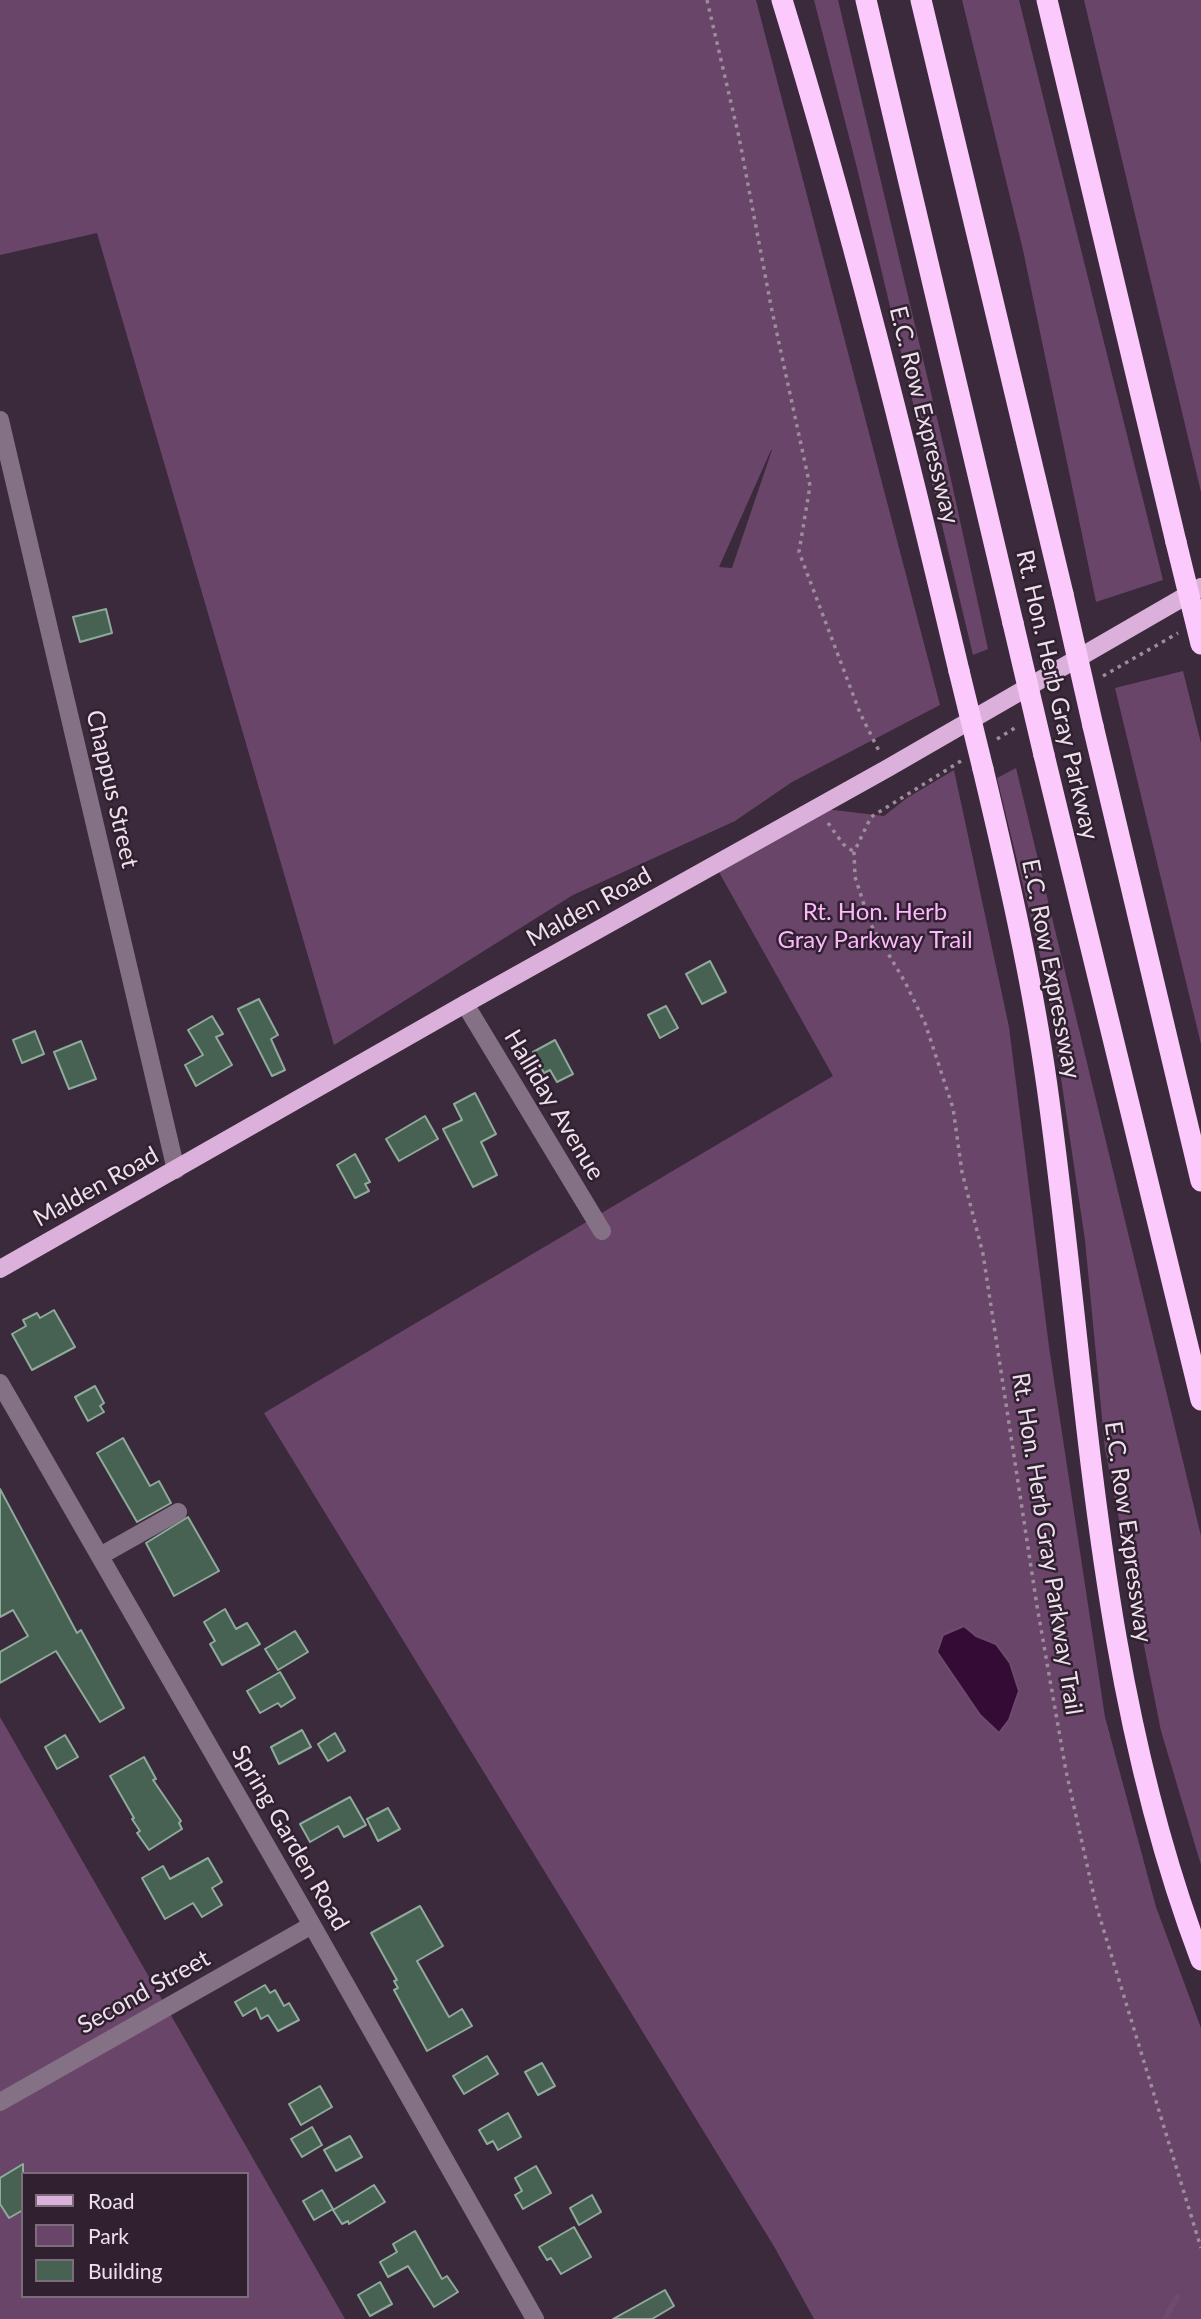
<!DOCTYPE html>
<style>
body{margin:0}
#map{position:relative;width:1201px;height:2319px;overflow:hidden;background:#3b2a3b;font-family:Lato,sans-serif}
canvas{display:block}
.legend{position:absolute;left:21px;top:2172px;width:228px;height:126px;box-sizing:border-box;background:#302030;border:2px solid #7c6d7b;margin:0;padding:9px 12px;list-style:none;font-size:21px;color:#ede1ec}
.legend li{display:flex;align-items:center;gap:14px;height:35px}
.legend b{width:35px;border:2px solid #7c6d7b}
</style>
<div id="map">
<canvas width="1201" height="2319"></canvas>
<ul class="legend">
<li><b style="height:9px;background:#dbb0da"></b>Road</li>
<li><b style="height:19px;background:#6a456a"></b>Park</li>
<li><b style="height:19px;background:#476153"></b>Building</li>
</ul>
</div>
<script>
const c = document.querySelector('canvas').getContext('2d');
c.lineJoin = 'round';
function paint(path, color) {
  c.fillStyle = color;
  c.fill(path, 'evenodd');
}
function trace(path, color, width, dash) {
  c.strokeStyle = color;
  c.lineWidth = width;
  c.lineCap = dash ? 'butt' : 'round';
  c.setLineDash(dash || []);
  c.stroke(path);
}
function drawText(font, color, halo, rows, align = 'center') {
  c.font = font + ' Lato,sans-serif';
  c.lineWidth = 5;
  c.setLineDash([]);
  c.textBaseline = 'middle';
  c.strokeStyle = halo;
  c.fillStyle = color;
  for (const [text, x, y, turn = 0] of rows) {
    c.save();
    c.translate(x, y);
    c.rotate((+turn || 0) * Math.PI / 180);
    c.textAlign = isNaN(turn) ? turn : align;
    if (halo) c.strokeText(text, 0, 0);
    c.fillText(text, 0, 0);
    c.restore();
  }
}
paint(new Path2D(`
 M0 0H756L940 705 792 782 735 821 573 895 334 1045 97 233 0 255ZM772 450 732 568 719 567 771 450Z
 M814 0H838L945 452 988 649 973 655 857 168Z
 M962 0H1019L1163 580 1096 602 1023 250Z
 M1084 0H1201V492Z
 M1183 671 1201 743V1044L1115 688Z
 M1016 768 1201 1536V1865L1161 1731 1105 1449 1085 1240 1047 984 997 778Z
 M954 770 1009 1027 1049 1347 1105 1717 1156 1907 1201 2028V2319H814L775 2248 264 1413 833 1076 715 865 817 808 884 816 907 798Z
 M0 1717 345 2319H0ZM23 2174H247V2296H23Z`), '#6a456a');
const water = new Path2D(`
 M964 1626 976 1636 996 1644 1010 1663 1019 1691 1009 1720 999 1733 980 1715 937 1652 943 1635Z`);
paint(water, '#340b35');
trace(water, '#6c4b6c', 2);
trace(new Path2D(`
 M1165 2319 1177 2297`), '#6c4b6c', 6);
const building = new Path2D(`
 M106 609 112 633 80 642 73 617Z
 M710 961 726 992 702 1004 686 974Z
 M259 999 278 1035 271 1039 285 1070 272 1076 238 1009Z
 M666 1006 678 1028 660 1038 648 1015Z
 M212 1016 223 1034 216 1037 232 1065 196 1086 185 1065 203 1055 188 1030Z
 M35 1031 44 1054 22 1063 13 1040Z
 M555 1040 573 1074 557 1082 550 1070 544 1073 533 1052Z
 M81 1041 96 1079 69 1089 54 1052Z
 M475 1093 496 1134 481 1142 497 1175 473 1187 443 1129 462 1120 454 1104Z
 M425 1116 438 1139 399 1161 386 1139Z
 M355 1154 370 1182 365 1184 369 1191 355 1198 337 1165Z
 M54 1310 75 1347 32 1370 12 1334 26 1326 23 1320 37 1313 40 1318Z
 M95 1386 104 1403 100 1406 104 1412 88 1421 75 1397Z
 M123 1438 150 1486 159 1481 171 1503 137 1522 97 1453Z
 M0 1489 77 1633 81 1630 124 1708 100 1722 56 1651 0 1683V1652L28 1636 13 1610 0 1617Z
 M188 1517 219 1571 174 1596 146 1543Z
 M225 1609 236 1629 247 1623 260 1644 222 1665 210 1644 215 1641 204 1622Z
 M295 1631 308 1652 278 1670 265 1649Z
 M280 1672 295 1698 281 1707 278 1703 260 1713 247 1691Z
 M302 1730 311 1747 279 1764 271 1747Z
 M335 1733 345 1751 328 1761 318 1744Z
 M65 1735 78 1757 57 1769 45 1747Z
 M144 1757 156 1779 153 1780 181 1821 179 1823 182 1829 149 1850 137 1833 140 1831 132 1819 134 1818 110 1776Z
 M350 1797 366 1825 344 1837 338 1826 310 1842 300 1824Z
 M388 1808 400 1829 378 1841 367 1819Z
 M208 1858 222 1882 212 1888 222 1905 202 1917 193 1903 165 1919 142 1878 163 1866 170 1879Z
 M420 1906 443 1946 417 1961 449 2017 462 2009 472 2026 427 2051 394 1990 398 1988 394 1981 397 1980 371 1933Z
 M265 1985 270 1993 275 1990 284 2006 289 2003 299 2020 278 2031 268 2015 261 2019 256 2008 243 2016 235 2002Z
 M487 2056 498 2074 464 2094 453 2076Z
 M542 2063 555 2086 538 2095 525 2072Z
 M320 2086 332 2107 301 2125 289 2104Z
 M508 2113 521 2137 498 2150 493 2141 487 2144 479 2130Z
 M312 2127 322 2145 302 2157 291 2139Z
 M350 2136 362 2157 336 2171 324 2150Z
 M23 2164V2210L9 2218 0 2204V2178Z
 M536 2166 551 2193 523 2209 515 2195 522 2191 515 2178Z
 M374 2185 385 2202 349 2224 348 2221 342 2224 333 2210Z
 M322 2190 333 2209 314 2220 303 2201Z
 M592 2195 601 2212 579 2225 570 2208Z
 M574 2227 591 2257 561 2274 551 2258 547 2260 539 2247Z
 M415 2231 442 2279 447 2276 458 2292 434 2307 408 2266 388 2277 380 2262 397 2252 393 2244Z
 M380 2282 392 2304 370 2316 358 2295Z
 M665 2290 674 2306 652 2319H613Z`);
paint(building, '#476153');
trace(building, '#8eaa9a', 2);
trace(new Path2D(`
 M707 0 739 137 771 306 810 486 799 552 860 713 879 751
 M1103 676 1178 633
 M997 739 1018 726
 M961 761 871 817 854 852 855 877 870 923 905 982 925 1023 953 1108 962 1172 983 1254 1037 1606 1066 1771 1096 1905 1201 2248
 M828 823 843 844 854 852`), '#9c8d9b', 3.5, [3.5, 5]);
trace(new Path2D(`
 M0 420 176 1170
 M465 1004 602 1231
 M0 1383 312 1925 535 2319
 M100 1556 178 1512
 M0 2102 312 1925`), '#857185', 18);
trace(new Path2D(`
 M0 1269 465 1004 888 768 1201 587`), '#dbb0da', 18);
trace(new Path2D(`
 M782 0C850 221 906 446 959 671
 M866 0 1013 623
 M921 0 1063 594
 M1047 0 1176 542
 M1093 726 1201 1181
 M1044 755 1201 1400
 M983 769C1008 874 1032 979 1047 1086 1088 1380 1094 1678 1201 1960`), '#fcc9fc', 21);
trace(new Path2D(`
 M1176 542 1201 644
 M1063 594 1093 726
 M1013 623 1044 755
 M959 671 983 769`), '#fcc9fc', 21);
drawText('24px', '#ede1ec', '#302030', [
 ["E.C. Row Expressway",924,415,76],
 ["Rt. Hon. Herb Gray Parkway",1057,695,77],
 ["Chappus Street",112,789,77],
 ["Malden Road",589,907,-29],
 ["E.C. Row Expressway",1051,969,79],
 ["Halliday Avenue",554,1105,59],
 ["Malden Road",96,1187,-29],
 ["E.C. Row Expressway",1128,1532,82],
 ["Rt. Hon. Herb Gray Parkway Trail",1047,1544,81],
 ["Spring Garden Road",290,1838,60],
 ["Second Street",144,1992,-29]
]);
drawText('24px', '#fdb8fd', '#302030', [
 ["Rt. Hon. Herb",875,912],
 ["Gray Parkway Trail",875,940]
]);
</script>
